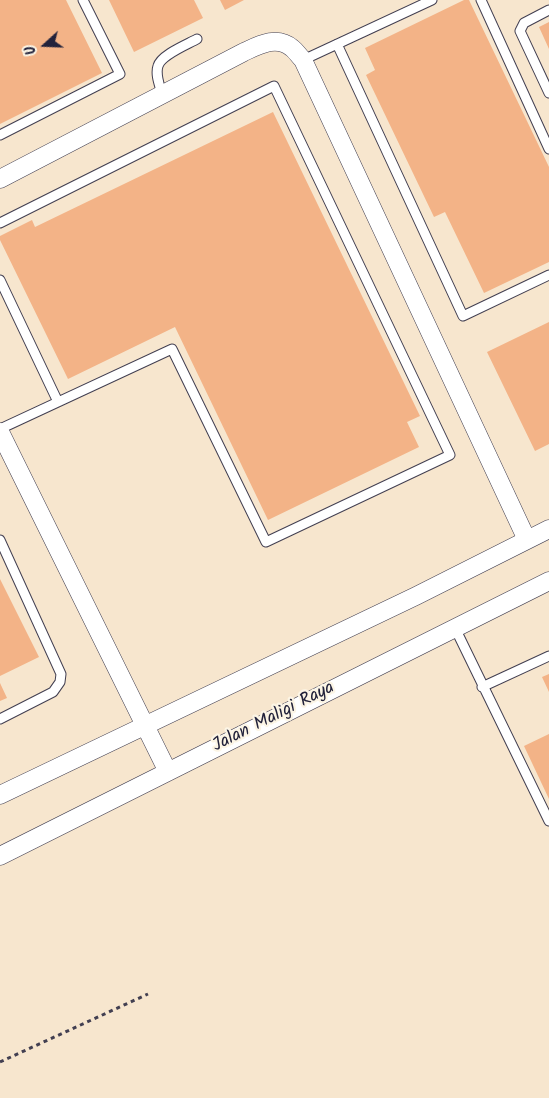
<!DOCTYPE html>
<style>
body{margin:0}
#map{position:relative;width:549px;height:1098px;overflow:hidden;background:#f7e6ce;font-family:Kalam,sans-serif}
canvas{display:block}
.north{position:absolute;left:20px;top:20px;width:50px;height:50px;-webkit-text-stroke:4px #fcf5e5;paint-order:stroke;rotate:250deg;font-size:14px;font-weight:700;line-height:20px;text-align:center;color:#22223b}
.north::after{content:'';display:block;margin:auto;width:18px;height:22px;background:#22223b;clip-path:polygon(50% 0,100% 100%,50% 72%,0 100%)}
</style>
<div id="map">
<canvas width="549" height="1098"></canvas>
<div class="north">U</div>
</div>
<script>
const c = document.querySelector('canvas').getContext('2d');
c.lineJoin = 'round';
function paint(path, color) {
  c.fillStyle = color;
  c.fill(path, 'evenodd');
}
function trace(path, color, width, dash) {
  c.strokeStyle = color;
  c.lineWidth = width;
  c.lineCap = dash ? 'butt' : 'round';
  c.setLineDash(dash || []);
  c.stroke(path);
}
function drawText(font, color, halo, rows, align = 'center') {
  c.font = font + ' Kalam,sans-serif';
  c.lineWidth = 4.5;
  c.setLineDash([]);
  c.textBaseline = 'middle';
  c.strokeStyle = halo;
  c.fillStyle = color;
  for (const [text, x, y, turn = 0] of rows) {
    c.save();
    c.translate(x, y);
    c.rotate((+turn || 0) * Math.PI / 180);
    c.textAlign = isNaN(turn) ? turn : align;
    if (halo) c.strokeText(text, 0, 0);
    c.fillText(text, 0, 0);
    c.restore();
  }
}
paint(new Path2D(`
 M0 0H66L102 73 0 124Z
 M109 0H194L203 18 134 52Z
 M220 0H244L225 10Z
 M464 0H469L549 167V262L484 293 445 212 434 217 366 75 375 70 365 48Z
 M549 22V49L539 27Z
 M273 112 420 416 407 422 419 447 268 520 175 327 68 379 0 240V236L32 220 35 227Z
 M549 322V444L535 451 487 352Z
 M0 579 39 657 0 676Z
 M549 674V692L542 677Z
 M0 683 7 698 0 701Z
 M549 734V799L524 746Z`), '#f3b387');
const service = new Path2D(`
 M481 0 549 149
 M549 10 524 23 520 31 549 93
 M337 44 463 316 549 275
 M303 60 432 0
 M162 94C160 86 155 75 158 66 161 55 186 45 197 39
 M0 135 120 74 83 0
 M0 223 274 86 450 455 266 542 172 349 0 429
 M0 280 58 402
 M0 540 61 674 60 682 53 692 0 719
 M455 628 549 821
 M482 687 549 656`);
const minor = new Path2D(`
 M0 179 244 52C259 45 277 35 292 48 296 51 299 56 303 60L527 540
 M0 432 168 772
 M0 795 416 596 549 529
 M0 856 549 581`);
trace(service, '#423f51', 11);
trace(minor, '#423f51', 19);
trace(new Path2D(`
 M0 1062 148 994`), '#423f51', 3, [4, 4]);
trace(service, '#fff', 9);
trace(minor, '#fff', 18);
drawText('18px', '#22223b', '#fcf5e5', [
 ["Jalan Maligi Raya",274,718,-27]
]);
</script>
